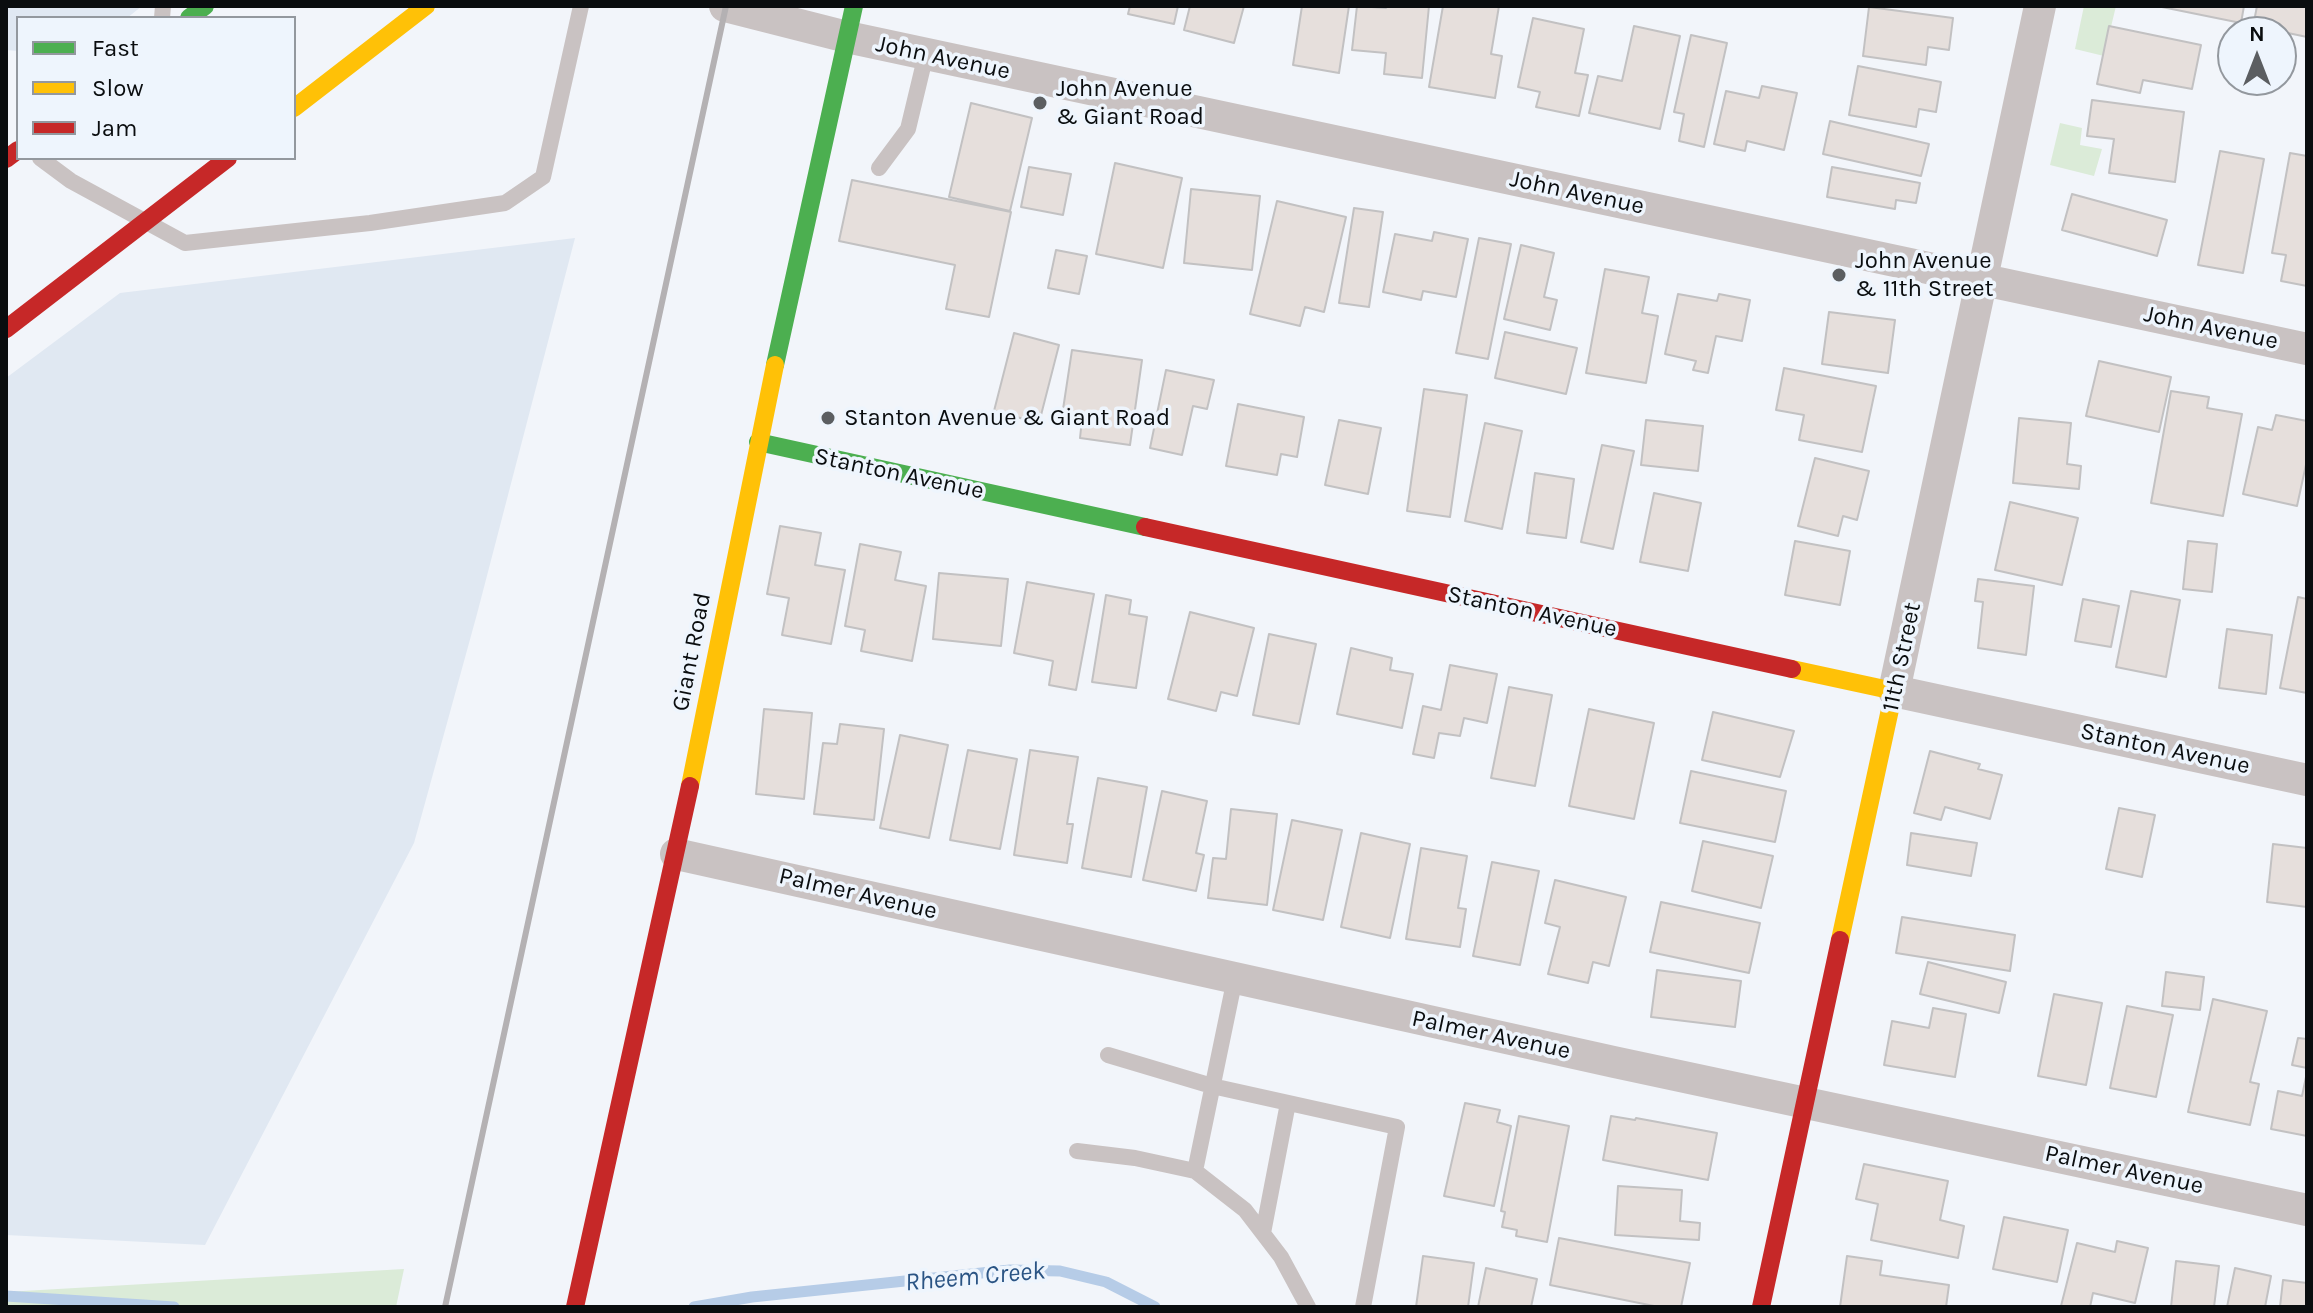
<!DOCTYPE html>
<style>
body{margin:0}
#map{position:relative;width:2313px;height:1313px;overflow:hidden;background:#f2f5fa;font-family:Karla,sans-serif}
canvas{display:block}
.frame{position:absolute;inset:0;border:8px solid #0a0d0f;pointer-events:none}
.legend{position:absolute;left:16px;top:16px;width:280px;height:144px;box-sizing:border-box;background:#eef5fd;border:2px solid #93989e;margin:0;padding:10px 14px;list-style:none;font-size:24px;color:#0a0d0f}
.legend li{display:flex;align-items:center;gap:16px;height:40px}
.legend b{width:40px;border:2px solid #93989e}
.north{position:absolute;left:2217px;top:16px;width:80px;height:80px;box-sizing:border-box;background:#eef5fd;border:2px solid #93989e;border-radius:50%;rotate:0deg;font-size:22px;font-weight:700;line-height:32px;text-align:center;color:#0a0d0f}
.north::after{content:'';display:block;margin:auto;width:28px;height:36px;background:#5b5e61;clip-path:polygon(50% 0,100% 100%,50% 72%,0 100%)}
</style>
<div id="map">
<canvas width="2313" height="1313"></canvas>
<div class="frame"></div>
<ul class="legend">
<li><b style="height:10px;background:#4caf50"></b>Fast</li>
<li><b style="height:10px;background:#ffc107"></b>Slow</li>
<li><b style="height:10px;background:#c62828"></b>Jam</li>
</ul>
<div class="north">N</div>
</div>
<script>
const c = document.querySelector('canvas').getContext('2d');
c.lineJoin = 'round';
function paint(path, color) {
  c.fillStyle = color;
  c.fill(path, 'evenodd');
}
function trace(path, color, width, dash) {
  c.strokeStyle = color;
  c.lineWidth = width;
  c.lineCap = dash ? 'butt' : 'round';
  c.setLineDash(dash || []);
  c.stroke(path);
}
function drawText(font, color, halo, rows, align = 'center') {
  c.font = font + ' Karla,sans-serif';
  c.lineWidth = 7;
  c.setLineDash([]);
  c.textBaseline = 'middle';
  c.strokeStyle = halo;
  c.fillStyle = color;
  for (const [text, x, y, turn = 0] of rows) {
    c.save();
    c.translate(x, y);
    c.rotate((+turn || 0) * Math.PI / 180);
    c.textAlign = isNaN(turn) ? turn : align;
    if (halo) c.strokeText(text, 0, 0);
    c.fillText(text, 0, 0);
    c.restore();
  }
}
paint(new Path2D(`
 M6 6H142L127 18H18V51L6 50Z
 M575 238 477 614 414 843 205 1245 6 1235V378L120 293Z`), '#e0e8f2');
paint(new Path2D(`
 M2084 6H2116L2104 56 2075 49Z
 M2060 123 2082 128 2080 145 2102 149 2094 176 2050 165Z
 M404 1269 396 1307H6V1292Z`), '#dbebd8');
trace(new Path2D(`
 M6 1296 174 1307
 M694 1307 752 1297 1010 1270 1060 1271 1106 1282 1155 1307`), '#b6cce7', 11);
const building = new Path2D(`
 M1130 6H1178L1174 24 1128 14Z
 M1190 6H1244L1234 43 1184 30Z
 M1302 6H1349L1339 73 1293 65Z
 M1357 6 1386 8V6H1429L1422 78 1384 74 1386 53 1352 50Z
 M1443 6H1499L1491 54 1502 56 1495 98 1429 87Z
 M2157 6H2244L2241 23Z
 M2257 6H2307V37L2288 33 2281 69V32H2252Z
 M1869 7 1953 18 1949 50 1928 47 1926 65 1863 56Z
 M1533 18 1584 29 1575 73 1588 75 1579 116 1536 107 1540 92 1518 87Z
 M1634 26 1680 36 1660 129 1589 113 1598 76 1622 81Z
 M2109 26 2201 45 2192 89 2143 80 2140 93 2097 84Z
 M1691 35 1727 43 1704 147 1679 141 1684 114 1674 112Z
 M1858 66 1941 82 1936 112 1919 109 1916 127 1849 115Z
 M1762 86 1797 93 1784 150 1747 141 1745 151 1714 144 1726 91 1759 98Z
 M2092 100 2184 112 2175 182 2109 173 2114 139 2087 136Z
 M971 103 1032 118 1010 211 949 197Z
 M1830 121 1929 144 1921 176 1823 154Z
 M2220 151 2264 159 2243 273 2198 265Z
 M2290 153 2307 156V286L2281 281 2286 255 2272 253Z
 M1115 163 1182 178 1163 268 1096 254Z
 M1029 167 1071 174 1063 215 1021 207Z
 M1832 167 1920 183 1916 203 1896 200 1895 209 1827 197Z
 M852 180 1011 212 989 317 946 309 955 265 839 241Z
 M1191 189 1260 196 1252 270 1184 263Z
 M2072 194 2167 220 2157 256 2062 230Z
 M1277 201 1346 217 1324 312 1305 307 1300 326 1250 314Z
 M1354 208 1383 212 1369 307 1339 303Z
 M1434 232 1468 239 1456 297 1423 291 1421 300 1383 292 1395 234 1432 241Z
 M1479 238 1511 244 1488 359 1456 353Z
 M1521 245 1554 253 1544 297 1557 300 1550 330 1504 319Z
 M1056 250 1087 256 1079 294 1048 288Z
 M1605 269 1649 277 1642 313 1658 316 1646 383 1586 373Z
 M1678 294 1717 301 1719 294 1750 300 1742 341 1716 336 1708 373 1693 370 1696 361 1665 354Z
 M1829 312 1895 320 1888 373 1822 364Z
 M1505 332 1577 348 1566 394 1495 378Z
 M1014 333 1059 345 1039 423 994 411Z
 M1072 350 1142 360 1130 445 1080 438 1082 419 1062 416Z
 M2099 361 2171 377 2159 432 2086 416Z
 M1784 368 1876 386 1862 452 1799 440 1804 415 1776 410Z
 M1166 370 1214 380 1207 409 1193 406 1182 455 1150 448Z
 M1424 389 1467 395 1450 517 1407 511Z
 M2171 391 2209 397 2207 408 2242 414 2223 516 2151 503Z
 M1238 404 1304 417 1297 457 1281 454 1277 475 1226 466Z
 M2276 415 2307 421V460L2297 506 2243 494 2258 427 2272 430Z
 M2019 418 2071 423 2067 464 2081 466 2079 489 2013 483Z
 M1339 420 1381 428 1368 494 1325 485Z
 M1646 420 1703 426 1698 471 1641 465Z
 M1485 423 1522 431 1502 529 1465 521Z
 M1602 445 1634 451 1613 549 1581 542Z
 M1815 458 1869 471 1857 520 1843 516 1838 536 1798 526Z
 M1535 473 1574 479 1566 538 1527 533Z
 M1654 493 1701 503 1688 571 1640 562Z
 M2010 502 2078 518 2062 585 1995 570Z
 M780 526 821 533 815 565 845 570 831 644 782 635 789 598 767 594Z
 M1795 541 1850 551 1840 605 1785 595Z
 M2188 541 2217 544 2212 592 2183 589Z
 M860 544 901 552 895 580 926 586 912 661 861 651 865 630 845 626Z
 M939 573 1008 579 1001 646 933 639Z
 M1978 579 2034 586 2026 655 1978 648 1983 602 1975 601Z
 M1027 582 1094 594 1076 690 1049 685 1053 661 1014 653Z
 M2131 591 2180 600 2166 677 2116 667Z
 M1106 595 1131 600 1129 614 1147 617 1136 688 1092 682Z
 M2298 597 2307 599V693L2280 688Z
 M2083 599 2119 606 2111 647 2075 641Z
 M1190 612 1254 628 1237 696 1221 692 1216 711 1168 699Z
 M2227 629 2272 635 2266 694 2219 688Z
 M1269 634 1316 644 1299 724 1253 715Z
 M1351 648 1392 658 1390 670 1413 674 1402 728 1337 714Z
 M1450 665 1497 674 1487 723 1464 718 1460 736 1439 733 1434 758 1413 754 1423 706 1441 710Z
 M1509 687 1552 695 1535 786 1491 778Z
 M764 709 812 713 804 799 756 794Z
 M1589 709 1654 723 1634 819 1569 806Z
 M1713 712 1794 731 1780 777 1702 760Z
 M840 724 884 729 874 820 814 814 823 743 837 744Z
 M900 735 948 745 929 838 880 828Z
 M968 750 1017 759 1000 849 950 840Z
 M1030 750 1078 757 1067 824H1073L1067 863 1014 855Z
 M1930 751 1980 764 1978 769 2002 775 1990 819 1945 807 1941 820 1914 813Z
 M1691 771 1786 791 1775 842 1680 823Z
 M1098 778 1147 787 1131 877 1082 868Z
 M1162 791 1207 801 1196 853 1204 855 1196 891 1143 880Z
 M2119 808 2155 815 2142 877 2106 869Z
 M1231 809 1277 814 1267 905 1208 898 1213 858 1226 859Z
 M1292 820 1342 830 1323 920 1273 910Z
 M1361 833 1410 844 1390 938 1341 927Z
 M1911 833 1977 843 1971 876 1907 865Z
 M1703 841 1773 856 1761 908 1692 891Z
 M2273 844 2307 848V907L2267 902Z
 M1421 848 1467 856 1458 908 1466 909 1460 947 1406 939Z
 M1492 862 1539 871 1520 965 1473 956Z
 M1555 880 1626 897 1609 966 1593 962 1588 983 1548 974 1560 927 1545 923Z
 M1661 902 1760 923 1749 973 1650 952Z
 M1902 917 2015 935 2010 971 1896 953Z
 M1928 962 2006 982 1999 1013 1920 994Z
 M1657 970 1741 981 1735 1027 1651 1017Z
 M2166 972 2204 977 2200 1010 2162 1006Z
 M2054 994 2102 1003 2086 1085 2038 1076Z
 M2213 999 2267 1011 2250 1082 2259 1084 2250 1125 2188 1112Z
 M2127 1006 2173 1015 2156 1097 2110 1088Z
 M1933 1008 1966 1014 1955 1077 1884 1065 1892 1021 1929 1028Z
 M2298 1038 2307 1039V1068L2292 1065Z
 M2307 1072V1136L2271 1129 2278 1091 2302 1096Z
 M1465 1103 1500 1110 1497 1122 1511 1126 1494 1206 1444 1196Z
 M1519 1116 1569 1126 1547 1242 1516 1236 1517 1230 1502 1227 1505 1212 1501 1211Z
 M1611 1116 1635 1120 1636 1118 1717 1133 1708 1180 1603 1160Z
 M1864 1164 1948 1181 1940 1220 1964 1226 1958 1258 1871 1240 1878 1204 1856 1199Z
 M1618 1186 1682 1190 1680 1221 1700 1223 1699 1240 1615 1235Z
 M2004 1217 2068 1230 2057 1282 1993 1269Z
 M1559 1238 1690 1263 1681 1307H1659L1550 1285Z
 M2117 1241 2148 1248 2135 1303 2093 1293 2090 1307 2061 1306 2077 1243 2115 1252Z
 M1423 1256 1474 1263 1468 1307H1416Z
 M1847 1256 1882 1261 1880 1275 1949 1285 1946 1307H1840Z
 M2176 1261 2219 1266 2214 1307H2171Z
 M1486 1268 1537 1279 1531 1307H1478Z
 M2235 1268 2271 1276 2265 1307H2227Z
 M2283 1280 2307 1283V1307H2280Z`);
paint(building, '#e6dfdc');
trace(building, '#c2c1c2', 2);
trace(new Path2D(`
 M162 18 163 6
 M40 158 71 181 185 243 370 223 505 203 543 177 581 6
 M879 168 908 129 926 54
 M1235 978 1195 1171 1245 1210 1281 1257 1308 1307
 M1108 1055 1212 1086 1397 1127 1363 1307
 M1077 1151 1135 1158 1195 1171
 M1263 1233 1288 1103`), '#c9c2c2', 16);
trace(new Path2D(`
 M725 6 847 37 2307 349
 M2040 6 1894 691 2307 780
 M676 854 1614 1062 2307 1210`), '#c9c2c2', 32);
trace(new Path2D(`
 M189 18 205 6
 M775 365 854 6
 M758 442 1145 527`), '#4caf50', 18);
trace(new Path2D(`
 M294 108 426 6
 M1792 669 1894 691 1840 940
 M690 786 775 365`), '#ffc107', 18);
trace(new Path2D(`
 M6 159 18 150
 M1145 527 1792 669
 M575 1307 690 786
 M1761 1307 1840 940`), '#c62828', 18);
trace(new Path2D(`
 M445 1307 726 6`), '#b4b1b3', 6);
trace(new Path2D(`
 M6 329 228 158`), '#c62828', 18);
for (const [x, y, r, color] of [
 [1040,103,8,"#5b5e61"],
 [1839,275,8,"#5b5e61"],
 [828,418,8,"#5b5e61"]
]) {
  const dot = new Path2D();
  dot.arc(x, y, r, 0, 2 * Math.PI);
  c.fillStyle = color;
  c.fill(dot);
  trace(dot, '#eef5fd', 3);
}
drawText('24px', '#0a0d0f', '#eef5fd', [
 ["John Avenue",943,58,12],
 ["John Avenue",1577,193,12],
 ["John Avenue",2211,328,12],
 ["Stanton Avenue",899,474,12],
 ["Stanton Avenue",1532,612,12],
 ["Giant Road",692,652,-79],
 ["11th Street",1902,657,-78],
 ["Stanton Avenue",2165,749,12],
 ["Palmer Avenue",858,894,13],
 ["Palmer Avenue",1491,1035,12],
 ["Palmer Avenue",2124,1170,12]
]);
drawText('24px', '#0a0d0f', '#eef5fd', [
 ["John Avenue",1056,89],
 ["& Giant Road",1056,117],
 ["John Avenue",1855,261],
 ["& 11th Street",1855,289],
 ["Stanton Avenue & Giant Road",844,418]
], 'left');
drawText('italic 26px', '#2a5484', '#eef5fd', [
 ["Rheem Creek",975,1277,-5]
]);
</script>
